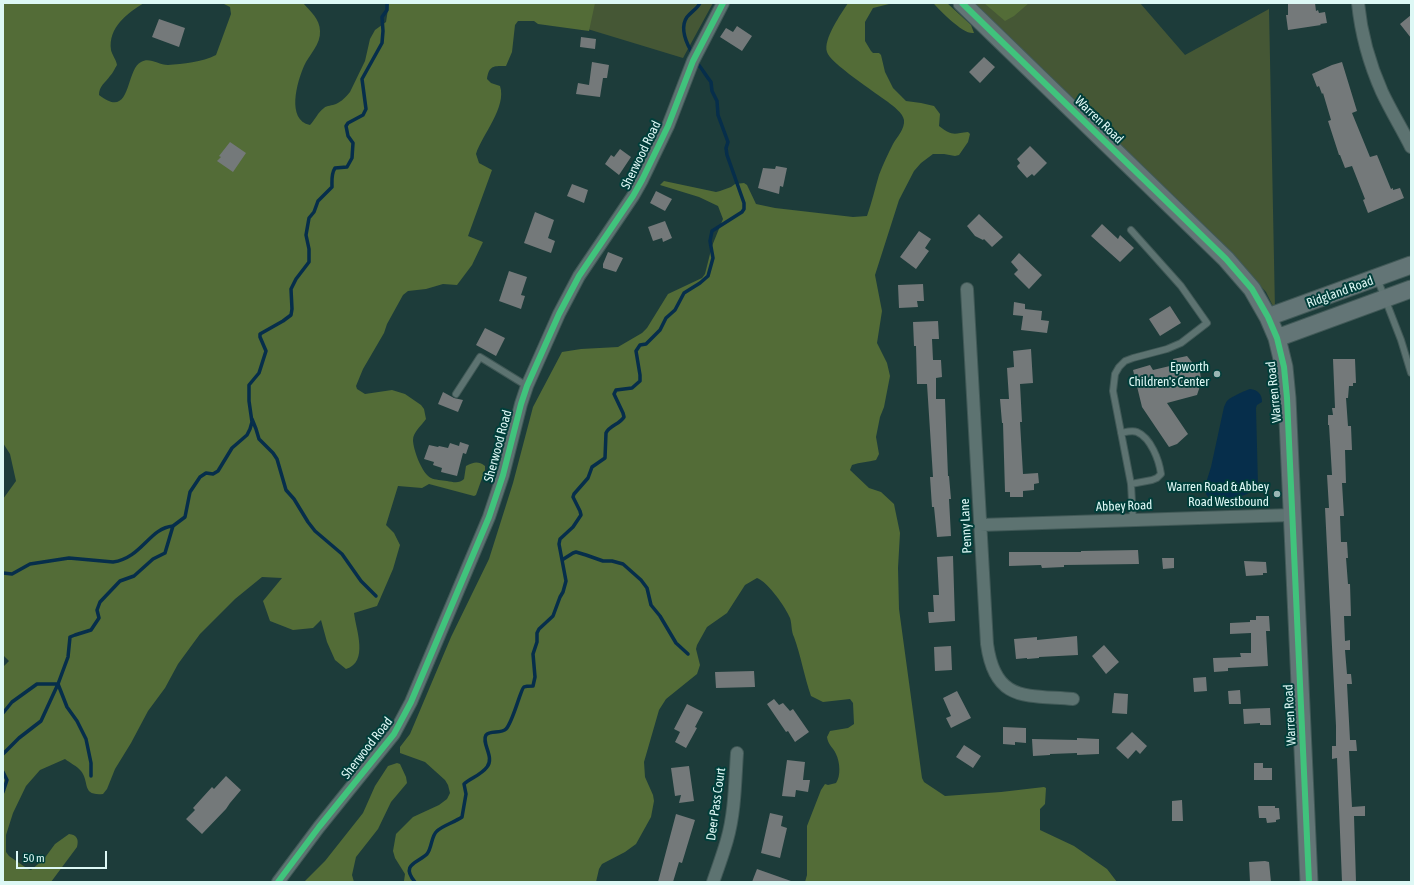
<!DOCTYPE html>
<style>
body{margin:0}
#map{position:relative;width:1414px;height:885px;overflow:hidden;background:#1d3c3a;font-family:"Asap Condensed",sans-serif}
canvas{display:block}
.frame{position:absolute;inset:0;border:4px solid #ddf8f5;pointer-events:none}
.scale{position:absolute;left:16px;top:851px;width:91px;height:18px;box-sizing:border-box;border:2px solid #ddf8f5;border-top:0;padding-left:5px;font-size:12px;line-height:14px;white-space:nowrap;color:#ddf8f5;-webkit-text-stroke:3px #003e3a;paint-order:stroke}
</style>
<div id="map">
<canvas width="1414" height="885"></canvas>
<div class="frame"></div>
<div class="scale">50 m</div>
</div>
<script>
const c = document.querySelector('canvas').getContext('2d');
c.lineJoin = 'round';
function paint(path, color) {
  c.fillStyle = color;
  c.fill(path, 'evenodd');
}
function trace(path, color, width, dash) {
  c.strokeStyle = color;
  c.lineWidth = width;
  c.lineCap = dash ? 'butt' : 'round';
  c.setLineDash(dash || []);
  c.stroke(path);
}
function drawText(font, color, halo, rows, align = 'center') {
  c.font = font + ' "Asap Condensed",sans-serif';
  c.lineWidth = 4;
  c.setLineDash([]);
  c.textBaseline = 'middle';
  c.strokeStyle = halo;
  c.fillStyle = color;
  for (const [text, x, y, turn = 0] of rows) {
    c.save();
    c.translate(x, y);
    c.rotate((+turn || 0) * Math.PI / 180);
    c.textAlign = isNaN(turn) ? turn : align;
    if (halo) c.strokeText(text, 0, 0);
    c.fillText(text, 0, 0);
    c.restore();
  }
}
paint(new Path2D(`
 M516 3H713L683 58 515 7Z
 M973 3H1140L1185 55 1269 9 1275 310 1266 292 1188 210 1156 179 1082 111Z`), '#455735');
paint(new Path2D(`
 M3 3H144C127 13 108 28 111 50 112 55 116 59 117 65 115 68 113 73 110 76 105 83 99 86 99 95 132 121 125 70 141 62 150 57 158 65 168 65 183 64 202 62 216 55L231 14 230 7 222 3H303C310 11 320 19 320 31 321 44 309 55 304 66 297 82 286 120 310 125 315 120 318 112 324 108 327 105 332 106 336 104 341 102 347 96 350 92L365 61 370 39 375 30 386 22 389 3H595L589 31 538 24 534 21H518L515 25 512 52 506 66C494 66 489 65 487 79L491 83 500 86C507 107 482 135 476 154L479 163 492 170 468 236 483 242 472 265 457 285 443 284 426 289 408 291 403 295 387 324 384 333 363 369 356 386 357 389 365 394 392 390 405 394 421 405 424 409 426 419C422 425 413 432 413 440 413 449 422 474 431 478 435 480 442 480 447 481 453 482 459 484 464 479L466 466C474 462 478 461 485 466V470L476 495 474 496 429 484 422 488 398 486 386 525 394 533 400 545 393 569 377 606 354 613C356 630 369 662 346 669L335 660 327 642 321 620 313 628 293 630 270 621 263 601 282 578 262 577 235 599 200 634 178 664 165 688 148 711 131 743 115 769 107 789 103 794C81 796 90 782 81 771 77 766 70 763 65 759L40 770 26 786 13 813 6 835V852L9 856 28 869 31 870 44 859 55 844 69 834C77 835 79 839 77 847L51 882H3V667L9 661 3 655V499L16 481 10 454 3 443Z
 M848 3H893L873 8 865 22V41L871 51 873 53H879L881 55 885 72 893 88 906 101 921 103 934 106 940 114 939 126C952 136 953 134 968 132L970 134 968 142 959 155 955 156 944 154H933L921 163 914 171 899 200 875 275 882 311 877 343 887 363 890 376 884 407 880 417 876 437 879 454 876 460C868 462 860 462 852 465L850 470 869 488 881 492 894 504 895 509 900 533 898 568 899 609 922 778 924 782 945 796 1001 792 1044 787 1046 788 1045 804 1040 809V830L1074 846 1107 869 1117 882H805L807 875V826L821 790 825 784 828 785 836 783C841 776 840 762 836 754 833 747 828 745 827 737L830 731 848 728 854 724 853 703 850 699 823 702 811 696C804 676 801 656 794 637 791 631 792 624 790 618 786 608 768 582 757 578L745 585 727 613 707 627 697 645 696 649 700 665 697 674 666 699 659 710 644 762 645 777 653 795 654 801 651 817 636 844 625 852 602 864 599 869 596 882H402L404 881 405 874 395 858 393 851 396 834 413 817 439 805 447 799 450 793 448 785 445 780 425 762 400 753V747L410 734 451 637 489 559 513 483 533 407 562 352 581 349 618 347 642 333 647 328 668 294 702 278 705 274 712 246 723 219 718 206 699 197 660 185 664 181 716 192 720 191 731 187 735 184 744 183 747 185 756 204 775 208 853 217 867 216C872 202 875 188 879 175 883 164 888 154 893 144 897 137 905 129 904 120 903 113 893 106 888 102 877 94 829 62 827 52 823 39 841 14 848 3Z
 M933 3H947L971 25 974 33C963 35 941 11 933 3Z
 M984 3H1029L1014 16 1005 21Z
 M397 763 400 764 406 777 407 783 391 802 378 829 356 857 352 875 354 882H304L325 861 363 813 375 786 388 766Z`), '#536c37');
paint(new Path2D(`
 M1250 389C1258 390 1262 394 1262 402L1257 405 1256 408 1258 486C1248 498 1224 501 1209 498L1206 494V483L1211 467 1224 407C1225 405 1226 402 1227 401 1229 398 1246 390 1250 389Z`), '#062e4b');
trace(new Path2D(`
 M691 51C686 42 680 27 687 17 691 12 697 9 700 3
 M252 419 256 429 259 439 273 453 277 459 286 490 294 499 308 522 315 531 342 554 361 581 376 596
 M562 560 573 553 576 552 586 555 603 561H612L623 564 641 580 647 588 651 605 660 616 676 643 688 654
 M3 573 12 574 30 564 69 558 113 562C142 558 149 528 173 526
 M58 684 67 707 77 721 86 739 91 763V776
 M3 713 12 702 37 684H58
 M3 754 19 738 41 721 58 684 68 657 70 637 75 635 91 630 99 618 97 610 100 602 120 581 134 576 153 559 165 553 173 526 185 517 190 492 200 477 206 473 213 474 218 471 232 448 247 435 250 429 252 422 249 401V385L259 373 266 351 260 337V334L283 321 291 315 292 309 291 289 296 279 309 262V249L306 235 309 218 314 212 318 201 332 187C332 180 331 174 335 168L347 167 352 158 353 143 348 136 346 126 348 123 363 115 366 109 362 79 382 43 383 31 382 17 387 10V3
 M3 772 7 780 3 792
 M415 882C400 864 418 863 427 854 432 848 431 836 437 831 442 826 455 822 462 817L466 794 464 784C471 778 481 775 487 767 495 757 481 743 486 735 490 730 501 734 506 729 513 722 521 688 524 687 526 686 530 686 533 686L535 677 533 654 537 642V633L539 629 553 616 560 597 563 592 566 581 559 544 560 539 573 527 581 515 580 511 573 497 574 494 588 478 592 467 605 458 606 433C610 425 619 425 624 417L623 413 614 394 616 390 632 388 640 381V375L636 351 640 345 646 344 660 330 666 318 675 310 684 293 700 283 708 276 713 258 710 241 712 231 742 212 744 209V203L727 155 726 148 728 142 718 115 717 101 712 91 711 82C706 76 703 70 698 64`), '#062e4b', 3.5);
paint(new Path2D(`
 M1288 3H1315L1316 11 1318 10 1319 13 1325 12 1327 23 1320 24 1321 25 1288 30 1286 15H1288Z
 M1411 15V38L1400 24Z
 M159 19 185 28 179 47 152 37Z
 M737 26 752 36 742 51 720 37 726 28 733 32Z
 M581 37 596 39 595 49 580 47Z
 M984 57 995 67 980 83 969 72Z
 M592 62 609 65 607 78H603L600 97 576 94 578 83 589 85Z
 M1342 62 1357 111 1352 113 1370 157 1377 155 1391 189 1393 188V190L1400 188 1404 198 1368 213 1363 200 1365 199 1352 166 1345 168 1340 155H1339L1328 121 1331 120 1323 93 1322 94 1319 86 1317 87 1312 74 1332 65Z
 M230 142 246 153 233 172 217 161 221 157 219 156Z
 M1030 146 1047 163 1034 176 1032 174 1027 178 1018 168 1017 166 1020 163 1017 159Z
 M620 149 631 157 619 175 605 164 611 155 614 157Z
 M776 166 787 168 783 187 780 186 779 194 758 188 763 168 775 169Z
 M572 184 588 190 584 203 567 196Z
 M656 191 672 199 665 211 650 203Z
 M535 212 554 220 548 238 555 241 551 253 524 243Z
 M979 214 1003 237 992 247 984 239 983 240 975 236 967 226Z
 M665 221 672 238 663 242 662 238 653 241 648 227Z
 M1102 224 1118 239 1120 235 1134 248 1120 262 1091 236Z
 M919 231 931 239 925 248 929 251 916 269 900 257Z
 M608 252 623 258 616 272 603 268V264Z
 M1019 253 1042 275 1029 289 1014 274 1018 270 1011 262Z
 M509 271 527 277 521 295 525 296 521 309 499 301Z
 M923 284 924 301H917L918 307 899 308 898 285Z
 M1014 302 1025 304V309L1042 311 1041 320 1049 321 1047 333 1021 330 1023 316 1013 315Z
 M1170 306 1181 323 1160 336 1149 319Z
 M938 321 939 339H932L933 360H941L942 377 936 378V399H945L948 476H949L951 499H949L951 536 937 537 934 507H932L930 477H933L927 384H917L916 346H914L913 322Z
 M485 328 505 338 496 356 476 345Z
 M1031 349 1033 383 1020 384 1022 422H1020L1023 474 1038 473 1039 483 1034 484V490L1023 491V497H1010V492H1005L1003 423H1002L1000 399H1009L1007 368 1014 367 1013 351Z
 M1187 356 1200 372 1201 379 1199 389 1197 395 1167 403 1188 434 1177 444 1169 447 1142 407 1133 370 1150 365 1153 370 1174 365 1173 359Z
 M1333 359H1355L1356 383H1353V386H1349L1348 398H1346L1348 426H1351L1352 450H1345L1346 483H1342L1344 516H1340L1341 542H1347L1348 558H1346L1348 584H1350L1351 616H1344L1345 641 1350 640V650H1345L1347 674H1351L1352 684H1347L1350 740H1356L1357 751H1349L1352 807 1365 806V816H1354L1356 882H1342L1337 758 1332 759V746H1336V726L1325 508H1329L1327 475H1332L1329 425H1328V415H1333L1332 408H1335Z
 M443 392 454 398 463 400 458 412 438 404Z
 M460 442 469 445 466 454 463 453 457 476 441 472 442 468 433 465 434 462 424 459 429 445 438 447 439 446 448 448 450 443 459 446Z
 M1138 550 1139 564 1064 565V567L1042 568 1041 565 1009 566V552H1081V551Z
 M953 556 955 621 929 623 928 612H934L933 595H939L937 557Z
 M1162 558H1174V568L1163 569Z
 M1244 561 1266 562 1267 573H1263V575L1246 576Z
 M1256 616H1269L1270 631H1266L1268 666 1228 668V671L1214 672 1213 658 1241 657 1240 653H1251V633L1230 634V623L1250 622V620H1256Z
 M1077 636 1078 655 1039 657V658L1027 659V658L1016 659 1014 639 1037 637V640Z
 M1104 645 1119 662 1106 674 1092 656Z
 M951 646 952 670 935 671 934 647Z
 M754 671 755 687 716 688 715 672Z
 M1206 677 1207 691 1194 692 1193 678Z
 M1240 690 1241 704H1229L1228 691Z
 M957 691 971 718 951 728 946 718 951 716 943 698Z
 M1114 693 1128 694 1127 714 1112 713Z
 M774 699 779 705 783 703 790 711 793 709 809 732 795 742 788 731 786 732 767 704Z
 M687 704 703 712 695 727 697 728 686 748 675 742 680 732 674 729Z
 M1270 708 1271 725H1260V723L1244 724 1243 709Z
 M1003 727 1026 728V743L1015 742V745L1003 744Z
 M1132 732 1147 746 1140 754 1136 750 1128 759 1116 748Z
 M1077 738 1099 739V754L1077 755V753L1050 754V755L1033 756 1032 739 1077 740Z
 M964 745 981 756 973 768 956 757Z
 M787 760 805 762 803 780H810L808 792 796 790 795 797 782 796Z
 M1254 763H1263V768H1272V780H1254Z
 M689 766 694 801 679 803 681 795 675 796 671 768Z
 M226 776 241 790 230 803 226 809 202 834 186 819 195 810 193 808 212 787 214 789Z
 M1182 800 1183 821H1172V801Z
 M1258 806H1275V808H1279L1280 819 1276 820V822L1267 823 1266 818H1259Z
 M770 813 783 816 781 826 787 828 780 858 761 853Z
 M676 814 695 820 682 863 679 862 673 882H658Z
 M1265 861 1269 862 1271 882H1250L1249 862Z
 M757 869 791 881V882H752Z`), '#74797a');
const lane = new Path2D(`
 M1131 230 1181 286 1207 323 1181 343 1167 349 1133 358 1125 361 1119 367 1115 374 1113 391 1131 484 1133 520
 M1377 278 1401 340 1411 373
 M456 394 480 357 527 386
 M1121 433C1126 432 1132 430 1137 432 1151 438 1159 460 1161 474L1157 478 1152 480 1131 484`);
const street = new Path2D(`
 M1358 3C1361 33 1370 65 1382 92 1391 111 1402 129 1411 147
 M967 289 987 644C995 702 1025 695 1073 699
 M980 525 1292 515
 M278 882 319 827 394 734 411 702 489 517 503 475 521 404 527 386 559 314 579 276 633 196 642 180 668 126 693 61 723 3
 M713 882C718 868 723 854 727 840 735 812 735 782 737 753`);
const secondary = new Path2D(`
 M962 3 1226 259 1252 289 1268 317 1277 338 1284 367 1287 398 1309 882
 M1268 317 1411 265
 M1277 338 1411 289`);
trace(lane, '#415957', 8);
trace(street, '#415957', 14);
trace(secondary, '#415957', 19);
trace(lane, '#5d7371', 6);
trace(street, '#5d7371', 12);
trace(secondary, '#637576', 17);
trace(new Path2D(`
 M962 3 1226 259 1252 289 1268 317 1277 338 1284 367 1287 398 1309 882
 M278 882 319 827 394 734 411 702 489 517 503 475 521 404 527 386 559 314 579 276 633 196 642 180 668 126 693 61 723 3`), '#40c37c', 6);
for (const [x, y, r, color] of [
 [1217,374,4,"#9ab6b4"],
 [1277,494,4,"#9ab6b4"]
]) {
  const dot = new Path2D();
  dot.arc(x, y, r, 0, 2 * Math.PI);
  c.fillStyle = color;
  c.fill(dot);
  trace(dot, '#003e3a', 1.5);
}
drawText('13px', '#ddf8f5', '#003e3a', [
 ["Warren Road",1099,120,44],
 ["Sherwood Road",641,155,-64],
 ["Ridgland Road",1340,292,-20],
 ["Warren Road",1274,392,-96],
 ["Sherwood Road",498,446,-75],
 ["Abbey Road",1124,506,-2],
 ["Penny Lane",966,526,-93],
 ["Warren Road",1290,715,-93],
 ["Sherwood Road",367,748,-52],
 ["Deer Pass Court",716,804,-82]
]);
drawText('13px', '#ddf8f5', '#003e3a', [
 ["Epworth",1209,367],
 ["Children's Center",1209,382],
 ["Warren Road & Abbey",1269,487],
 ["Road Westbound",1269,502]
], 'right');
</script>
